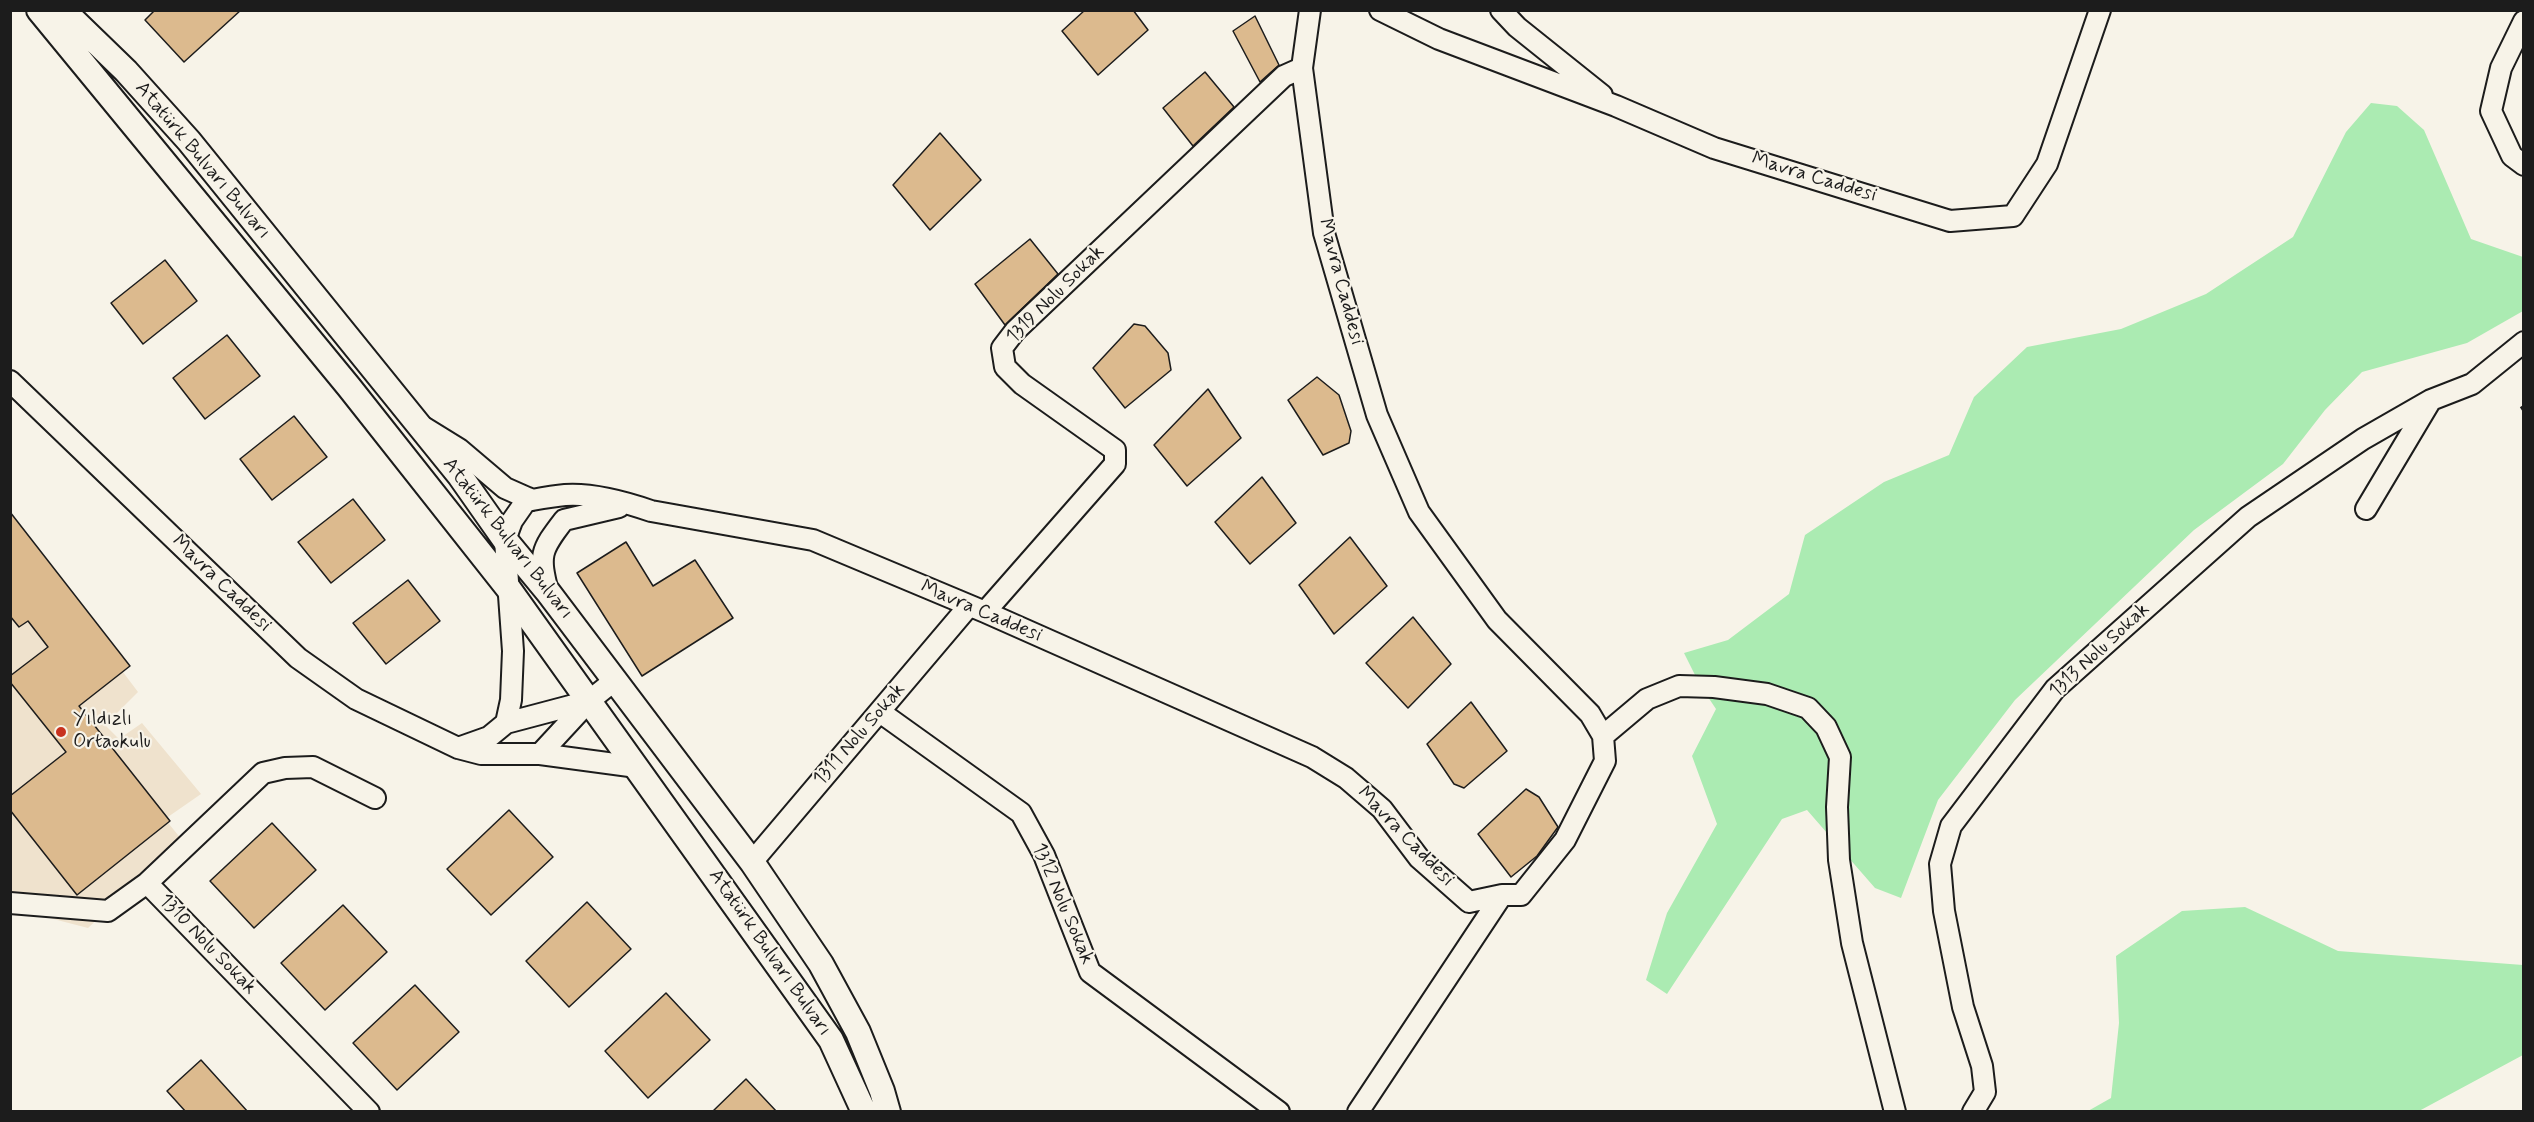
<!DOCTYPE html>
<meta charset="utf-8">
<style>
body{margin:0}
#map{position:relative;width:2534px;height:1122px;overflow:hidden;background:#f7f3e8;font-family:Mynerve,sans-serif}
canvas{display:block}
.frame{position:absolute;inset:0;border:12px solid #1c1c1c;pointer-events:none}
</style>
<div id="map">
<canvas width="2534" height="1122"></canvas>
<div class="frame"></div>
</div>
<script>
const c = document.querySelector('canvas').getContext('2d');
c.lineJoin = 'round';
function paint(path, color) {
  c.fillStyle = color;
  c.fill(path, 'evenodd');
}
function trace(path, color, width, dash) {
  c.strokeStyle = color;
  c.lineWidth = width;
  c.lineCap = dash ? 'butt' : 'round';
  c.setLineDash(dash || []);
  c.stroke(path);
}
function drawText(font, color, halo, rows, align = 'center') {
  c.font = font + ' Mynerve,sans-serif';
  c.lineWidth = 4.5;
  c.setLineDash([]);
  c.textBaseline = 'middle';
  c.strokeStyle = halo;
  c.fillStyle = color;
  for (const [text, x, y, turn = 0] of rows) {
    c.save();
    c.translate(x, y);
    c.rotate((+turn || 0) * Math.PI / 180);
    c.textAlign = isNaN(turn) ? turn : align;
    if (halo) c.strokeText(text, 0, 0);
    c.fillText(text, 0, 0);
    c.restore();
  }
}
paint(new Path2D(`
 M10 522 138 692 105 725 119 739 142 723 201 794 165 819 182 840 88 928 11 908Z`), '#efe2cd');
paint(new Path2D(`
 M2371 103 2397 106 2424 130 2471 239 2523 257V311L2467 343 2362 372 2325 410 2283 464 2194 530 2015 700 1938 800 1901 898 1875 888 1807 810 1782 819 1667 994 1646 980 1667 913 1717 824 1692 756 1716 709 1700 685 1684 653 1728 640 1789 594 1805 535 1884 482 1949 455 1974 397 2027 347 2121 329 2206 294 2293 237 2346 132Z
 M2245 907 2338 951 2523 965V1055L2419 1111H2088L2111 1098 2119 1023 2116 956 2182 911Z`), '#abebb2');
const building = new Path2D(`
 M155 10H241L184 62 145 20Z
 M1085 10H1133L1148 30 1098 75 1062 31Z
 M1255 16 1279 65 1260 82 1233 31Z
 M1205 72 1234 107 1193 146 1163 108Z
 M940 133 981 180 930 230 893 185Z
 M1030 239 1058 274 1005 325 975 284Z
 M165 260 197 301 143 344 111 303Z
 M1134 324 1145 326 1168 353 1171 370 1125 408 1093 368Z
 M227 335 260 376 205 419 173 378Z
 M1317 377 1339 395 1351 431 1349 443 1323 455 1288 400Z
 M1208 389 1241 438 1187 486 1154 445Z
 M294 416 327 457 272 500 240 459Z
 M1262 477 1296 523 1250 564 1215 522Z
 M353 499 385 540 331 583 298 542Z
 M10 512 130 666 79 706 170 821 77 895 10 810V796L66 752 10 682V676L48 647 28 621 19 627 10 616Z
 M1350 537 1387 586 1334 634 1299 585Z
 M626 542 653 586 695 560 733 618 642 676 577 573Z
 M408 580 440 621 386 664 353 623Z
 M1413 617 1451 664 1408 708 1366 663Z
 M1471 702 1507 751 1464 788 1454 784 1427 744Z
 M1526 789 1539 797 1558 827 1537 856 1511 877 1478 834Z
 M509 810 553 857 491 915 447 869Z
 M272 823 316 870 254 928 210 881Z
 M587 902 631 949 569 1007 526 961Z
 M343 905 387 952 325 1010 281 963Z
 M415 985 459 1032 397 1090 353 1043Z
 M666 993 710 1040 648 1098 605 1051Z
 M201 1060 248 1112H186L167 1091Z
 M746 1079 777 1112H712Z`);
paint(building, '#dcba8e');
trace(building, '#1c1c1c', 1.5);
const minor = new Path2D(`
 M1380 10 1439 39 1616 106 1714 148 1950 221 2013 216 2047 164 2100 10
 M1501 10 1517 27 1602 95
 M2524 21 2501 68 2491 111 2512 156 2524 165
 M10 381 298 658 356 699 458 748 481 754H540L637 767
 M425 428 459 449 505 488 532 500
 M2366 509 2431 400
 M548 592C539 555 540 551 564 520L619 507
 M985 612 1115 464V450L1022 384 1005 367 1002 348 1015 331 1284 76 1302 68
 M880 712 1021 813 1044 855 1090 972 1279 1112
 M506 723 589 701
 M1603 736 1647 699 1679 686 1714 687 1767 694 1808 708 1826 727 1840 757 1837 807 1839 860 1852 943 1895 1112
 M458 748 489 737 506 723 511 700 513 651 505 540 512 521 528 498 532 500C543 498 554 496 565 495 593 493 625 502 651 511L813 540 985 612 1312 757 1346 778 1382 809 1419 858 1469 902 1502 895H1521L1565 840 1605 761 1603 736 1590 714 1497 620 1419 512 1377 415 1324 233 1302 68 1310 10
 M540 754 589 701 615 680
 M752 862 968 607
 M147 883 263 773 285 768 313 767 375 798
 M10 903 108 911 147 883 369 1112
 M1358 1112 1502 895
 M1973 1112 1985 1092 1982 1066 1963 1007 1944 911 1940 864 1951 826 2055 689 2248 517 2363 439 2431 400 2472 384 2524 342`);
const tertiary = new Path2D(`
 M39 10 349 387 508 588 831 1040 864 1112
 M63 10 126 71 189 141 460 476 505 540 548 592 752 862 821 964 858 1032 882 1091 888 1112`);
trace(minor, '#1c1c1c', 24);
trace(tertiary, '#1c1c1c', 28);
trace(new Path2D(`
 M2521 409 2524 407`), '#1c1c1c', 4, [4.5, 4.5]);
trace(minor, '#f7f3e8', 20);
trace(tertiary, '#f7f3e8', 24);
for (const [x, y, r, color] of [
 [61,732,6,"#c8321e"]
]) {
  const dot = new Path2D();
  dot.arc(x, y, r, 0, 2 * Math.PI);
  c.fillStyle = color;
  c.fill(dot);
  trace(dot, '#f7f3e8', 2);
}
drawText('20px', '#1c1c1c', '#f7f3e8', [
 ["Atatürk Bulvarı Bulvarı",202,161,50],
 ["Mavra Caddesi",1814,178,17],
 ["Mavra Caddesi",1340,282,75],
 ["1319 Nolu Sokak",1056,295,-45],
 ["Atatürk Bulvarı Bulvarı",507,539,52],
 ["Mavra Caddesi",221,584,44],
 ["Mavra Caddesi",981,612,23],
 ["1313 Nolu Sokak",2100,651,-43],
 ["1311 Nolu Sokak",860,735,-49],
 ["Mavra Caddesi",1405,837,46],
 ["1312 Nolu Sokak",1062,904,67],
 ["1310 Nolu Sokak",207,945,46],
 ["Atatürk Bulvarı Bulvarı",769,953,55]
]);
drawText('20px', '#1c1c1c', '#f7f3e8', [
 ["Yıldızlı",73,720],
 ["Ortaokulu",73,743]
], 'left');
</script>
